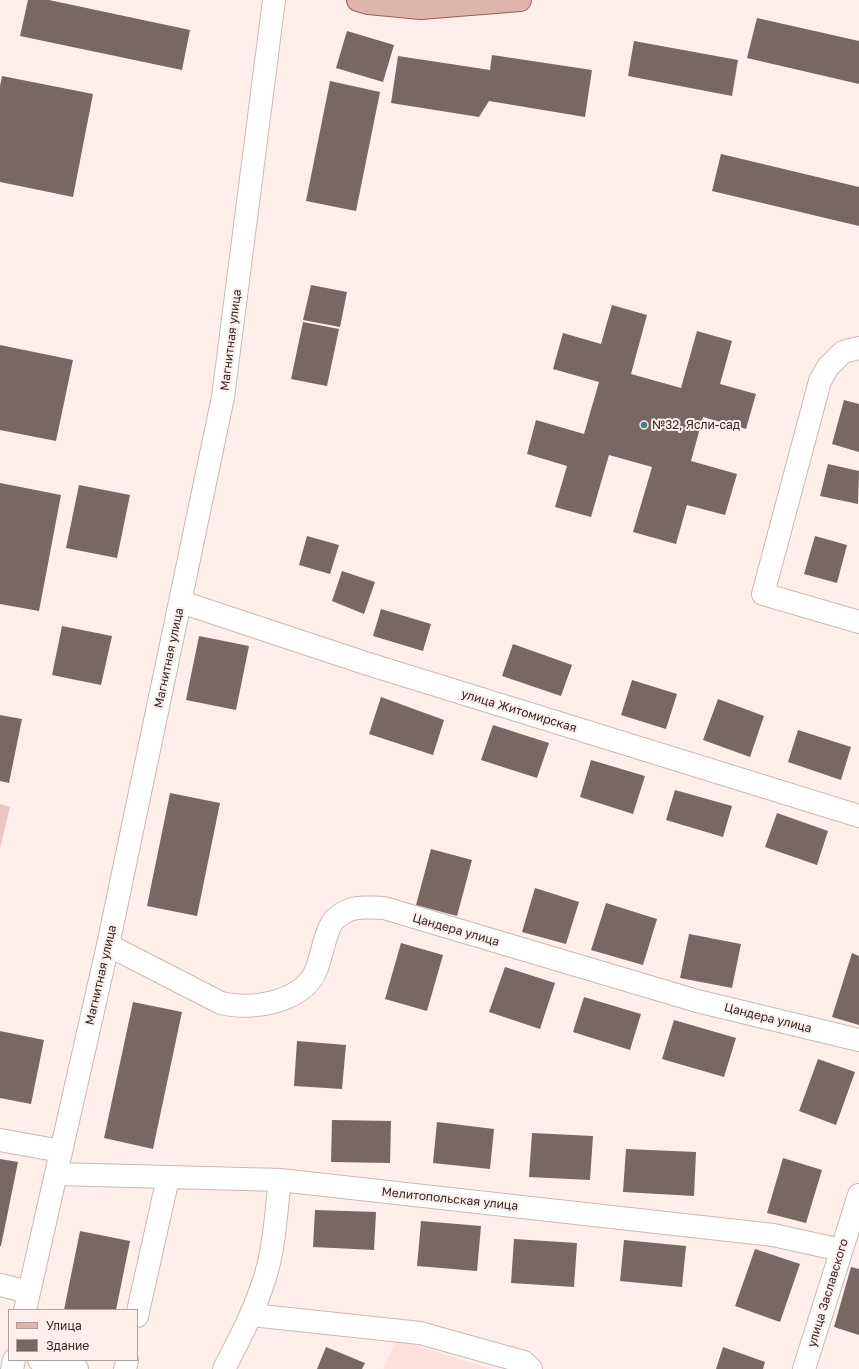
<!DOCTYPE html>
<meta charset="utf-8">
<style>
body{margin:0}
#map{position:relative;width:859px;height:1369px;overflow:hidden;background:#ffeeea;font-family:"Golos Text",sans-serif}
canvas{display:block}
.legend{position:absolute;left:8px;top:1309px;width:130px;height:52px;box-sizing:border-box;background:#ffeeea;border:1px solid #ac9f9c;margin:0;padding:5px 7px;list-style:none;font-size:12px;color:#302826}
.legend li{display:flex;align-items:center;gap:8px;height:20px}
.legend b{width:20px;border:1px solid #ac9f9c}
</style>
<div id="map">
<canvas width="859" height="1369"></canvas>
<ul class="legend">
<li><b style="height:5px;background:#dfb4aa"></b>Улица</li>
<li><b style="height:11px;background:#796763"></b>Здание</li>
</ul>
</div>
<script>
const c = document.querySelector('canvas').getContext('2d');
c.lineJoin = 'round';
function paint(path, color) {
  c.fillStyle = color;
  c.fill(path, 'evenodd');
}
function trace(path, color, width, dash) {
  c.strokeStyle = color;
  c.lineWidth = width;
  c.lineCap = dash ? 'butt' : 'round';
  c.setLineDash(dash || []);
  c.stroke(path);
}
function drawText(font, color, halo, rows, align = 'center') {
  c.font = font + ' "Golos Text",sans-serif';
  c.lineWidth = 4;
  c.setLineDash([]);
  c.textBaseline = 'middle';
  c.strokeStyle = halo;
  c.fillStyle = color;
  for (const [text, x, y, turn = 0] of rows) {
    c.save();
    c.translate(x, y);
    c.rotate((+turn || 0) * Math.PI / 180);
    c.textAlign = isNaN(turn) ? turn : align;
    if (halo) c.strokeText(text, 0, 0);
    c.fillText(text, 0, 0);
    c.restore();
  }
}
paint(new Path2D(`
 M396 1339 491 1369H384Z`), '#fde0d9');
paint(new Path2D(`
 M0 804 10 807 0 848Z`), '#eac6be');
paint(new Path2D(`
 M28 0H49L190 30 182 70 20 36Z
 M757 18 859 41V84L747 58Z
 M347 31 394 45 383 82 336 68Z
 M634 41 738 60 732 96 628 76Z
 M492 55 592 70 585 117 489 101 479 117 391 103 398 56 490 70Z
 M2 76 93 94 73 197 0 182V86Z
 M330 81 380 92 356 211 306 201Z
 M721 154 859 187V226L712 191Z
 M311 285 347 292 340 327 303 320Z
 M612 305 647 315 631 374 681 388 697 331 732 341 720 384 756 394 746 429 703 417 691 461 737 474 725 515 687 505 676 544 633 532 652 467 609 455 591 517 555 507 567 466 527 454 536 420 584 434 599 382 553 369 563 333 601 344Z
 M303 322 339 329 327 386 291 379Z
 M0 345 73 360 56 441 0 430Z
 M844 400 859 404V452L832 444Z
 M828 464 859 471 858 504 820 496Z
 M0 483 61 495 39 611 0 604Z
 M79 485 130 495 117 558 66 548Z
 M307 536 339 545 330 574 299 565Z
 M815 536 847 545 837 583 804 574Z
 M342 571 375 582 364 614 332 601Z
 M381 609 431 624 423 651 373 636Z
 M62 626 112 636 101 685 52 675Z
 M199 636 249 646 236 710 186 700Z
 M513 644 572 665 561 696 502 676Z
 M632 680 677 694 666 729 621 715Z
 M381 697 444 720 433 755 369 734Z
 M718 699 764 716 750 757 703 740Z
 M0 715 22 719 9 783 0 781Z
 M493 725 549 743 537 778 481 760Z
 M798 730 851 747 841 780 788 762Z
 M591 760 645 776 633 814 580 797Z
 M675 790 732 806 723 837 666 820Z
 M170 793 220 803 197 916 147 906Z
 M777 813 828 831 817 865 765 847Z
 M431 849 472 860 457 916 416 905Z
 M535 888 579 902 566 944 522 932Z
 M606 903 657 919 643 965 591 950Z
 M689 934 741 944 732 988 680 978Z
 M401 943 443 955 427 1011 385 999Z
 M852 953 859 956V1025L832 1017Z
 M505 967 555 983 540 1029 489 1012Z
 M584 997 641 1014 630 1050 573 1032Z
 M133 1002 182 1012 153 1149 104 1138Z
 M674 1020 736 1038 724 1077 662 1059Z
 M0 1031 44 1040 31 1104 0 1098Z
 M297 1041 346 1045 342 1089 294 1086Z
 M818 1059 855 1072 836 1125 799 1111Z
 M332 1120 391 1121 390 1163 331 1162Z
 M437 1122 494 1129 490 1169 433 1163Z
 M532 1133 593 1136 590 1180 529 1177Z
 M626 1149 696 1152 694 1196 623 1192Z
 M783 1158 822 1170 806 1223 767 1213Z
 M0 1159 18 1162 1 1246H0Z
 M315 1210 376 1212 374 1250 313 1247Z
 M421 1221 481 1226 477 1271 417 1266Z
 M80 1231 130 1241 116 1310H64Z
 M514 1239 577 1243 574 1287 511 1283Z
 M624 1240 686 1246 682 1287 620 1281Z
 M755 1249 800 1264 780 1322 735 1306Z
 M851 1267 859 1269V1335L834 1327Z
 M326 1347 365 1363 362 1369H317Z
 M723 1347 765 1362 763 1369H716Z`), '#796763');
const minor = new Path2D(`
 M859 348 843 352 828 367 820 381 763 594 859 622
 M181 602 365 663 859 816
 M108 945 221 1003C252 1011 305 1002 317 968 321 957 327 926 335 919 351 905 364 907 384 908L697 1001 859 1040
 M0 1140 61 1151
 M56 1174 280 1180 773 1235 841 1250
 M0 1285 29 1292
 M25 1310 108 945 223 397 274 0
 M252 1315 420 1333 524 1362 531 1369
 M137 1316 168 1178
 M39 1360 77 1369
 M12 1369 14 1360
 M125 1369 127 1360
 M224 1369C240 1338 256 1308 266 1274 275 1244 276 1211 280 1180
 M804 1369 859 1195`);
const major = new Path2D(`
 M358 0 368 3 421 8 520 0`);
trace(minor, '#ccb8b3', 24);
trace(major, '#936257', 24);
trace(minor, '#fff', 22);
trace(major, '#dfb4aa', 22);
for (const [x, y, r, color] of [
 [644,425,4,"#3d828f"]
]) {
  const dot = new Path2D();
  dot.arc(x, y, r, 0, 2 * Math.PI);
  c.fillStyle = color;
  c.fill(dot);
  trace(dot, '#ffeeea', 1.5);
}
drawText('12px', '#302826', '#ffeeea', [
 ["Магнитная улица",231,340,-83],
 ["Магнитная улица",169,658,-78],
 ["улица Житомирская",519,711,17],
 ["Цандера улица",456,930,16],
 ["Магнитная улица",101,975,-77],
 ["Цандера улица",768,1018,14],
 ["Мелитопольская улица",450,1199,6],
 ["улица Заславского",828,1293,-73]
]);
drawText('12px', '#302826', '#ffeeea', [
 ["№32, Ясли-сад",652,425]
], 'left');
</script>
